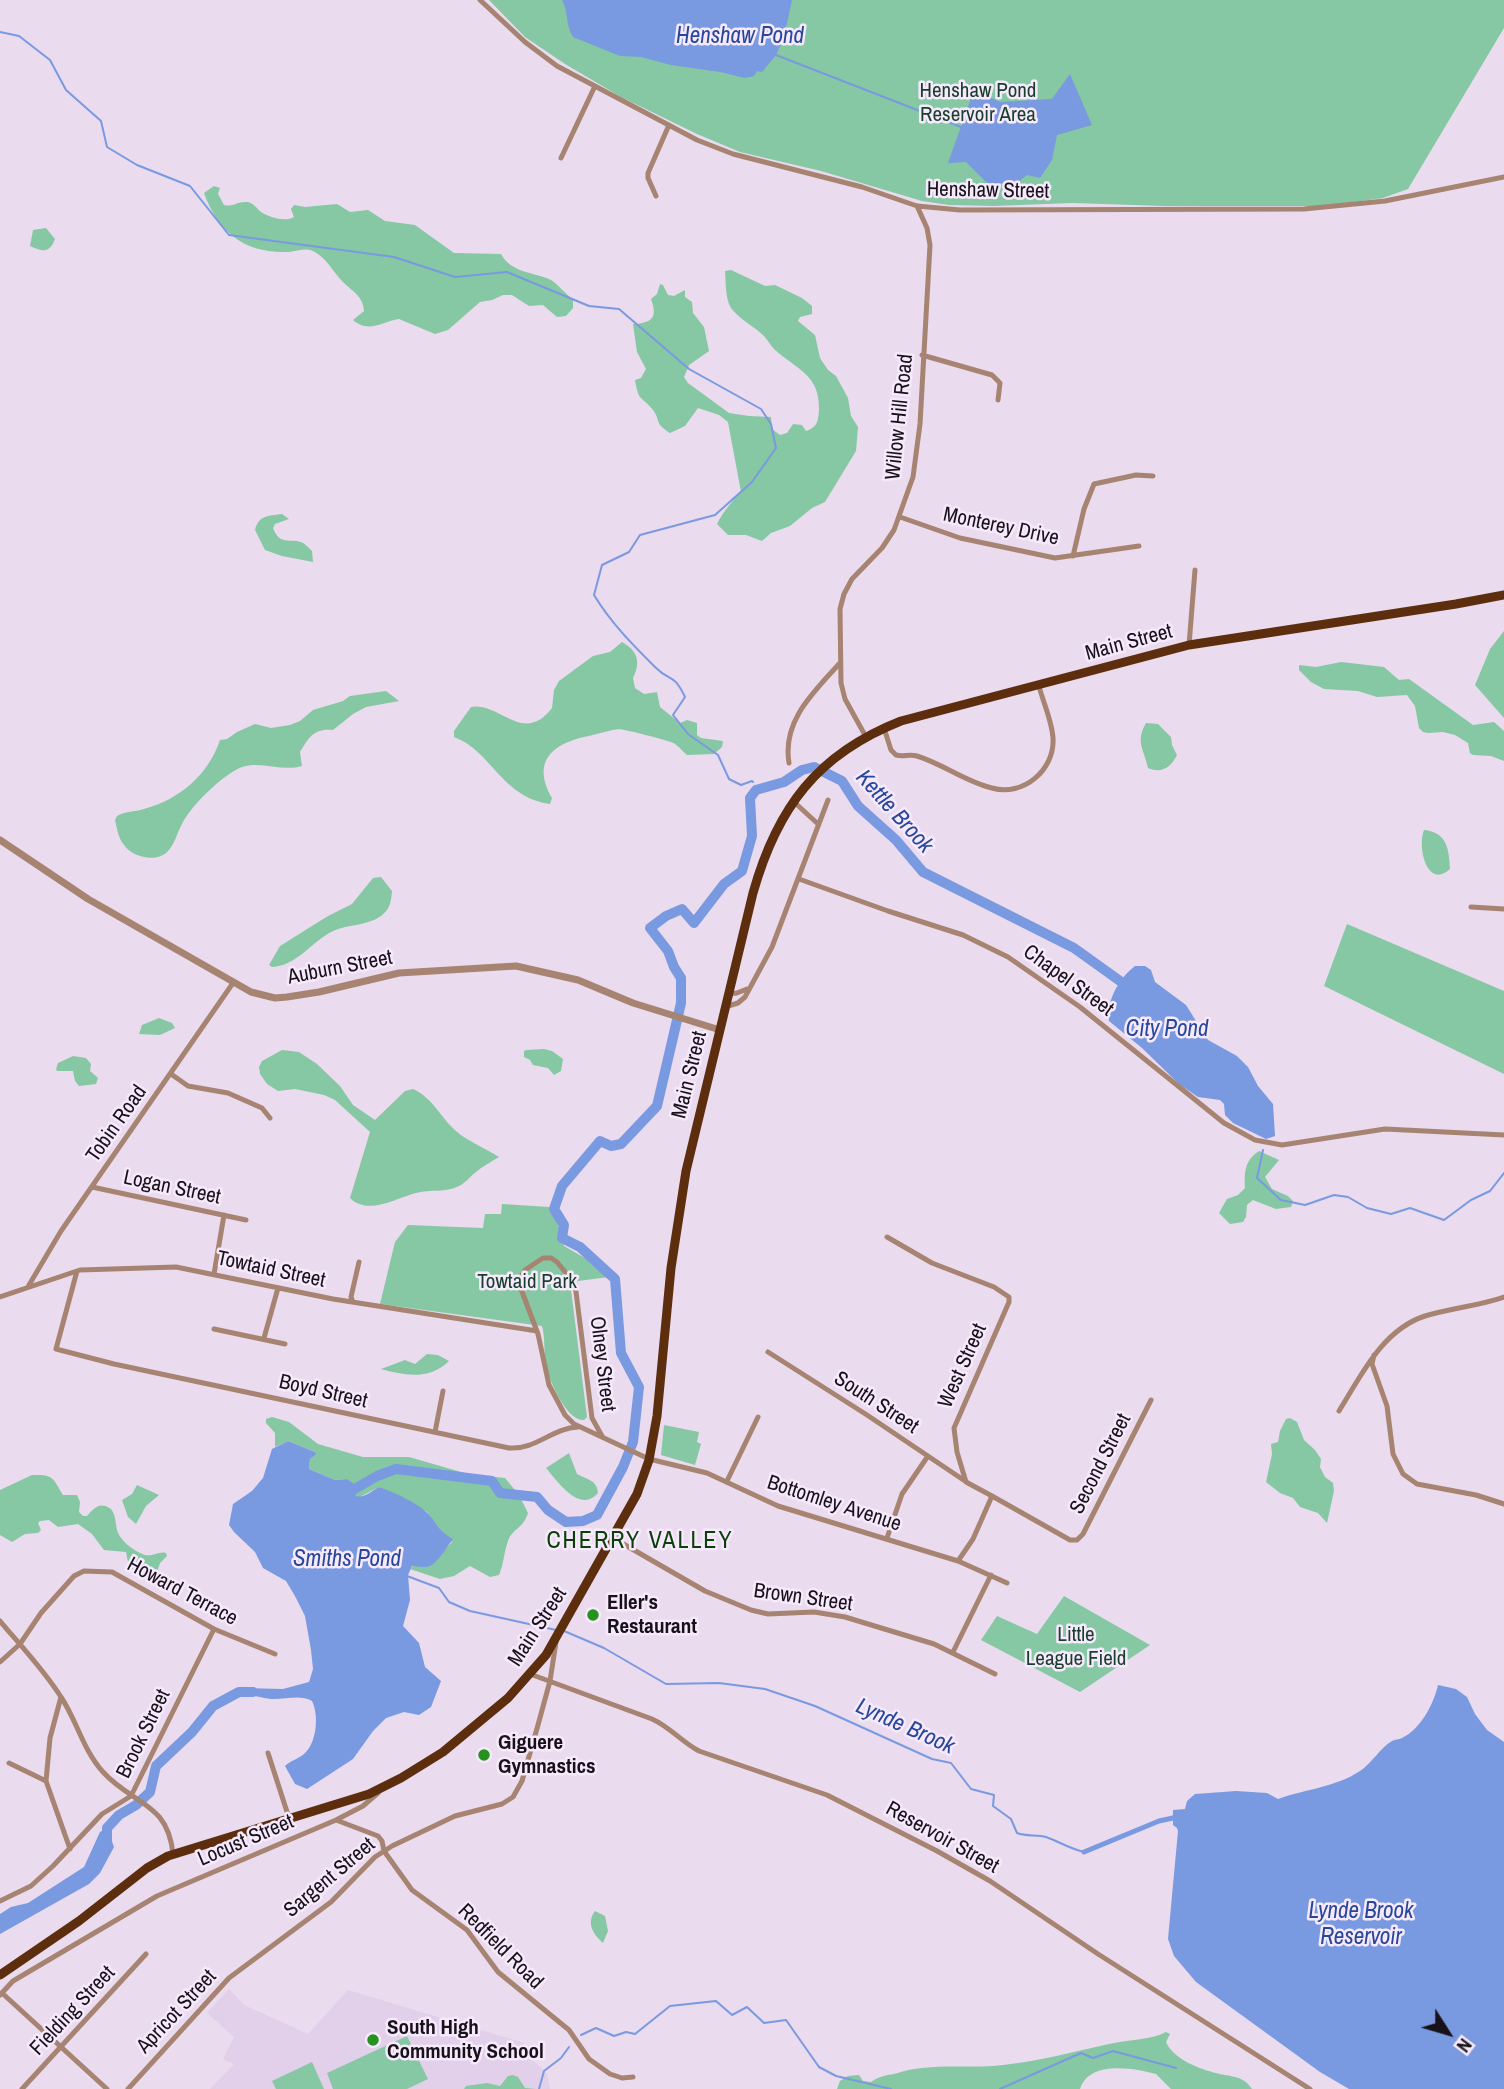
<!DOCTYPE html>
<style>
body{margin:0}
#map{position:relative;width:1504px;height:2089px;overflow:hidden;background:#eadbef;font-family:"Archivo Narrow",sans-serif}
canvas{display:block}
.north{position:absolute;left:1413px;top:1998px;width:70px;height:70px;-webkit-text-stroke:5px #f7e9fc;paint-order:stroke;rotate:127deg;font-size:19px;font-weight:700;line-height:28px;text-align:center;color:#171219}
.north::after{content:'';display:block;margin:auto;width:24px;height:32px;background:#171219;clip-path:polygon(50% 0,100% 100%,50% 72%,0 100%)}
</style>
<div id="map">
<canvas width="1504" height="2089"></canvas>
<div class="north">N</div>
</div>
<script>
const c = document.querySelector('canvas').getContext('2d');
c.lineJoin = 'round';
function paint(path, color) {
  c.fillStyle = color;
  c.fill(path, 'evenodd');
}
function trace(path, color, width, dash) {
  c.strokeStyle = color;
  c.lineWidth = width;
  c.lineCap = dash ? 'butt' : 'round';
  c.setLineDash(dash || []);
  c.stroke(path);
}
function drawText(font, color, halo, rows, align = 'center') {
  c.font = font + ' "Archivo Narrow",sans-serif';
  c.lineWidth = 5;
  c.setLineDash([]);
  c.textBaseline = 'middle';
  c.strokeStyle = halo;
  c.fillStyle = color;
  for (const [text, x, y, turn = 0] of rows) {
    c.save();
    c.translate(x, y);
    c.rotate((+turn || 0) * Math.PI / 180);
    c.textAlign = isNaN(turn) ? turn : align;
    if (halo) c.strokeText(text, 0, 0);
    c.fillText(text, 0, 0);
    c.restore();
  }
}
paint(new Path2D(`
 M229 1989 244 2005 308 2034 348 1990 524 2043 530 2057 547 2074 550 2089H210L234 2064 223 2059 234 2037 207 2013Z`), '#e2cfe9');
paint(new Path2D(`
 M489 0H1504V28L1408 189 1383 198 1324 206H1165L1072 203 994 206 949 205 922 201 821 171 740 152 697 134 621 97 565 64 525 37Z
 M214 186 220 188 218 194 224 205C233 207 238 201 247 202 254 203 256 208 261 212 270 218 286 222 294 217L291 209 294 205 305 207 337 204 350 212 368 210 385 221 415 225 454 253 501 254C511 273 534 272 551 280 558 284 565 294 573 299V308L566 316 557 317 543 305 529 306 512 295H503L492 300 480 302 448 330 435 334 399 319C383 321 369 334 353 320L364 311C363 296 353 292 343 282 333 272 326 257 313 251 304 247 295 252 286 252 244 253 218 232 204 193Z
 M46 228 55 239C50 253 43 252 30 246L33 230Z
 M731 270 765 286 775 285 802 298 812 306V314L800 317 798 321 815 335 820 358 828 370 836 376 848 398 851 416 858 427 856 451 825 502 812 508 790 526 771 533 762 541 746 535H728L717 524C723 512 732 501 741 492L728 422 719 415 698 408 685 426 670 433C654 423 661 421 653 410 641 395 639 403 635 380L641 378 646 369 637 352 633 324C652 323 658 318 651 299L657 294 660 284 663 285 668 295 674 296 685 290V297L692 302 693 313 704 327 709 351 689 365 684 377 688 383 729 413 749 416 771 417 772 429 780 435 787 433 793 424 802 425 806 431C818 427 818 421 819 410 820 374 797 370 774 349 770 345 768 340 764 336 754 326 740 320 731 308 725 298 726 282 725 271Z
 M282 514 289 519 275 524 273 528C280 547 291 537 303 543 305 544 311 550 312 551L313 562 282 556 265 550 255 530C259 515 268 516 282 514Z
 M1504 631V718L1475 685 1490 649Z
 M622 642C638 651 641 662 633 678L635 688 644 694 657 692 660 707 680 723 687 720 697 723V735L701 738 723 741 722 747 714 754 687 755C682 751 680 747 675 744 673 741 623 729 619 729 611 730 601 733 593 735 555 742 530 759 552 798L550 804C501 797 492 751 454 737V731L471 707C499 701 523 746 552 708L554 690 559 681 593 656 610 652Z
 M1341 662 1384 667 1399 680 1409 679 1473 725 1494 722 1504 731V761L1491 756 1473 755 1470 753 1468 743 1455 735 1443 732 1428 733 1423 732 1419 728 1415 706 1407 695 1377 697 1358 691 1324 689 1311 682 1299 670V665L1316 667Z
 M386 691 399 701 366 707 353 714 333 730C314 728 309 737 300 752L302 766C279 773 256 757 234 771 217 781 191 806 182 824 177 833 174 846 167 852 156 863 132 857 124 845 118 838 117 828 115 820L117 816C125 811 134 812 144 809 179 800 209 774 220 740L227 739 237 732 255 724 271 728 290 725 300 721 313 710 343 701 350 696Z
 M1146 723 1158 724 1171 737 1172 745 1177 755C1171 767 1162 774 1148 768 1144 749 1135 742 1146 723Z
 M1424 830C1447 832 1449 849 1450 869 1427 890 1417 847 1424 830Z
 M381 877 392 891C391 902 390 909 381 916 367 926 349 924 333 931 312 941 297 966 272 967L269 965 280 946 328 916 352 904 373 878Z
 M1347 924 1504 991V1074L1324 986Z
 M159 1018 172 1023 175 1028 160 1035 139 1034 142 1025Z
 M544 1049 552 1051 563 1059 561 1071 554 1075 548 1068 533 1065 530 1060 524 1057V1051L526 1050Z
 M282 1050 299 1052 317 1064 340 1086 353 1105 375 1120 405 1091 413 1089C433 1098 440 1117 456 1131 467 1141 487 1149 499 1157 491 1162 483 1166 476 1172 470 1176 466 1183 459 1186 445 1193 431 1189 416 1193 396 1198 368 1216 350 1198L370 1132 335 1100 324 1095 295 1089 278 1091 267 1084 260 1074 259 1067 262 1061Z
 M73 1056 86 1058 91 1064 90 1071 98 1078 96 1084 79 1086 75 1081 73 1071H57L56 1069 58 1063Z
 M1259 1151 1279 1160 1265 1177 1272 1189 1288 1196 1293 1201 1291 1207 1276 1209 1253 1200 1247 1205 1246 1217 1243 1222 1230 1224 1219 1213 1227 1199 1238 1195 1245 1188C1244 1172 1245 1160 1259 1151Z
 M502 1204 549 1207 558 1224 564 1246 597 1265 609 1277 570 1282 587 1417 584 1420C566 1422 546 1375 545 1359 544 1347 545 1337 542 1326L380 1304 395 1242 408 1225 483 1228 485 1214H501Z
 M427 1354 438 1355 449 1361C430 1380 405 1376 381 1369L405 1360 415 1364Z
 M272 1417 289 1422 318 1444 363 1457H409L468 1474 505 1478 519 1495 528 1513C523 1529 512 1529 508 1541 504 1552 504 1563 499 1575L490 1577 470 1566 454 1576 440 1579 410 1569 414 1565H431L452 1542 439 1530 427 1512 379 1487 358 1498 353 1494 354 1485 347 1479 335 1480 309 1469 310 1459 315 1452 288 1441 275 1447V1433L266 1423V1419Z
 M1290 1418 1297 1422 1304 1440 1315 1450 1321 1459 1320 1467 1325 1477 1333 1483 1334 1491 1327 1523 1318 1513 1300 1507 1293 1498 1280 1493 1266 1482 1272 1454 1271 1444 1278 1442 1280 1431 1286 1419Z
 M664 1425 699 1432 697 1442 701 1444 695 1465 661 1455Z
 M569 1453 577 1474C588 1480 597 1480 598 1493 580 1514 558 1482 546 1468Z
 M32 1475C55 1474 53 1479 63 1495H77L80 1502 79 1512 83 1516H87C94 1508 100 1501 111 1509 116 1516 115 1521 117 1530 120 1541 134 1551 145 1555 152 1557 159 1551 166 1553L167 1556 160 1563 157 1572C148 1574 133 1576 129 1564 127 1560 127 1556 126 1552L104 1550 92 1534 78 1524 58 1527 49 1520 40 1521 38 1523 41 1530 38 1533 25 1534 12 1542 0 1535V1490Z
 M137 1485 159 1495 146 1506 136 1524 128 1517 122 1500 132 1494Z
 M1064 1596 1150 1645 1080 1692 981 1640 997 1616 1037 1634Z
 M595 1911 605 1916 608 1931 603 1943C593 1934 586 1923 595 1911Z
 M1166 2032 1170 2034 1166 2042C1173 2058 1195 2067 1212 2072 1227 2077 1243 2074 1252 2089H1171L1156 2074C1134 2068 1089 2060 1080 2089H837L840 2081 848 2076 859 2075 863 2081 871 2082C882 2074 889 2076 901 2072 935 2063 968 2069 1003 2065 1039 2061 1074 2052 1109 2044 1126 2040 1151 2040 1166 2032Z
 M407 2036 428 2079 407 2089H333L327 2073Z
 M312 2062 324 2089H276L272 2081Z
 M513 2075 518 2077 525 2088 536 2089H464L466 2086 487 2083 500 2086 508 2076Z`), '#85c8a3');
paint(new Path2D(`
 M562 0H792L784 37 776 55 762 72 757 71 754 76 745 78 720 72 671 65 641 57 620 56 573 37C565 24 569 13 562 0Z
 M1070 74 1092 125 1057 135 1052 160 1040 178 1027 175 1018 182 988 184 966 162 948 163 974 90 1000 102 1052 99Z
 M1135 966H1145L1151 970 1155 982 1186 1005 1208 1040 1237 1056 1248 1067 1258 1086 1273 1104 1275 1136 1266 1139 1233 1123 1225 1115 1224 1104 1220 1100 1198 1097 1179 1084 1142 1048 1109 1021C1106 1001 1119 978 1135 966Z
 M288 1441 315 1452 316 1454 310 1459 309 1469 335 1480 347 1479 354 1484 353 1494C361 1501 370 1492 379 1487 395 1493 412 1500 425 1511 437 1521 435 1529 453 1539 448 1546 437 1563 430 1566 425 1568 418 1566 412 1566L408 1575 410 1600 403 1626 419 1643 425 1667 441 1681 431 1707 419 1715 404 1712 386 1718 373 1731 353 1759 307 1789 295 1784 285 1766C290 1761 298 1759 304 1754 317 1743 319 1715 312 1701 300 1694 284 1700 271 1699 261 1698 251 1694 241 1695L239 1692 241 1688 283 1689 309 1682 313 1669 311 1650 305 1616 295 1596 286 1581 263 1568 255 1552 234 1532 229 1525 233 1504 252 1491 263 1478 272 1449Z
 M1438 1685 1456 1689 1467 1697 1475 1714 1487 1730 1504 1742V2089H1349L1320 2072 1196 1982 1174 1956 1168 1939 1178 1831 1177 1828 1173 1825V1810L1185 1809 1187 1801 1195 1794 1236 1791 1267 1793 1278 1799C1306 1789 1336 1787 1360 1771 1371 1764 1381 1747 1392 1741 1395 1739 1399 1740 1402 1738 1421 1729 1434 1703 1438 1685Z
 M107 1828 114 1847 100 1873 89 1884 0 1934V1914L11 1907 28 1903 84 1867 100 1832Z`), '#7999e0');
trace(new Path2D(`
 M0 32 19 36 50 60 66 90 101 121 107 147 137 165 190 186 229 235 394 257 455 277 507 272 589 306 619 309 689 369 761 409 771 424 776 448 752 482 715 515 640 535 629 552 602 565 594 595C611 623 632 644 655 667 671 683 673 672 685 697L673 715 688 734 718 755 729 779 741 785 752 781 753 782
 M776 55 961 127
 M755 786 756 790
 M1263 1150 1257 1178 1281 1200 1305 1205 1334 1195 1348 1197 1367 1208 1391 1214 1410 1208 1444 1220 1471 1200 1490 1191 1504 1173
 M407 1576 439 1588 449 1602 470 1611 556 1630
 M564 1631 604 1648 666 1684 719 1683 765 1689 815 1706 932 1759 951 1763 971 1789 994 1795 993 1806 1011 1819 1017 1833C1027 1837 1037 1834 1046 1837 1060 1842 1068 1848 1084 1852
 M581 2035 596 2028 614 2036 626 2032 635 2034 670 2006 716 2001 732 2015 747 2007 764 2023 786 2020 819 2067 836 2076 891 2089
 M539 2089 544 2071 561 2058 569 2047
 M1000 2089 1081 2053 1093 2058 1113 2051 1176 2068`), '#7999e0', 2);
trace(new Path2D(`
 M1084 1852 1159 1821 1173 1818`), '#7999e0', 5);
trace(new Path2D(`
 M346 1499 353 1490 377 1476 396 1469 492 1481 500 1493 537 1497 548 1510 566 1522 583 1521 597 1515 623 1467 633 1442 639 1387 621 1353 615 1279 580 1247 562 1238 564 1225 554 1209 562 1186 600 1141 611 1146 621 1144 657 1106 681 1003V978L674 967 668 951 650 928 666 916 682 909 694 923 724 884 742 871 752 836 750 798 756 790 784 782 802 770 814 767 842 781 858 806 896 840 923 872 1074 948 1120 981
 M107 1841V1828L119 1815 136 1805 150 1792 156 1766 192 1732 213 1706 239 1692H253`), '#7999e0', 10);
trace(new Path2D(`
 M480 0 525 42 557 66 697 140 733 154 862 187 917 206 960 210 1304 209 1385 201 1504 177
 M561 158 595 86
 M656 196 648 178V173L669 125
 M922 355 992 375 1000 383 998 400
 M900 517 960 538 1055 558 1139 546
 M1073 556 1084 509 1094 484 1136 475 1153 476
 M1189 645 1195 570
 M884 728 891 750 896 755C903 757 910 754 917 756 943 764 966 782 992 788 1023 797 1055 770 1053 738 1052 721 1043 702 1039 686
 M866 737 845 699 841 683 840 609 844 594 852 579 882 548 894 530 913 477 920 424 930 245 927 228 917 206
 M789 763C782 721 813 693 839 664
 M793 801 818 824
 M799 879 888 911 963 935 1008 957 1080 1007 1224 1123 1255 1140 1282 1145 1385 1129 1504 1135
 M1471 907 1504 909
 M728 994 737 993 747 989
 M725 1007 738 1003 745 997 772 947 828 800
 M171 1074 188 1086 228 1093 262 1108 270 1118
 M92 1187 246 1220
 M887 1237 932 1263 994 1287 1009 1297V1302L954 1428 957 1452 966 1482 992 1496 973 1539 958 1561
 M77 1271 56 1349 114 1364 509 1448C536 1450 552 1428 578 1427
 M214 1274 224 1215
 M29 1285 61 1231 233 983
 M0 1297 80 1270 176 1267 333 1299 537 1331
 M353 1302 351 1297 359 1262
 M214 1329 285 1344
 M264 1338 278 1288
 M768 1352 867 1415 965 1481
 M1374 1355 1372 1364 1387 1406 1393 1454 1403 1474 1417 1484 1476 1495 1504 1504
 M1339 1411C1361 1376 1382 1330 1425 1316 1451 1308 1478 1306 1504 1297
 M435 1432 443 1391
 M602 1436 592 1418 575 1284 557 1262 551 1258H543L525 1270 520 1278 521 1289 538 1334 549 1385 565 1415 574 1424 649 1459 707 1473 778 1506 958 1561 1007 1583
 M727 1481 758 1417
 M992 1496 1070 1540H1077L1083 1534 1151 1400
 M613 1538 705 1591 751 1610 768 1614 814 1612 845 1617 934 1644 995 1674
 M887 1538 902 1494 928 1456
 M0 1621C21 1646 44 1670 61 1697 77 1721 83 1750 103 1772 133 1805 168 1802 173 1854
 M953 1652 991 1575
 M0 1662 20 1644 41 1613 74 1576 84 1571 112 1572 214 1629 275 1654
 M530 1674 652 1719C670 1727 682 1742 699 1751L827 1795 937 1851 990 1881 1098 1954 1310 2089
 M61 1697 50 1738 46 1781 70 1849
 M268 1753 289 1818
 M9 1763 46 1781
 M336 1820 378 1836 382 1841 384 1851 412 1890 467 1930 498 1972 569 2030 589 2059 610 2074 622 2078 633 2077
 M0 1901 31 1886 53 1866 102 1814 131 1796 214 1629
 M2 1993 107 2089
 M0 1995 13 1981 157 1896 336 1820 363 1806 378 1793
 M22 2089 146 1954
 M128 2089 229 1978 331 1902 375 1857 392 1846 455 1816 502 1804 513 1797 522 1781 538 1725 550 1681 556 1642`), '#a68471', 5);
trace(new Path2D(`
 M0 840 88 899 251 992 275 998 287 997 319 992 399 973 516 966 578 980 633 1003 720 1030`), '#a68471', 7);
trace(new Path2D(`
 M0 1975 79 1921 147 1868 168 1856 369 1794 401 1778 443 1752 508 1698 546 1655 637 1494 649 1460 657 1416 671 1268 686 1171 753 893C777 808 817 754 901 721L1189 645 1456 604 1504 595`), '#5d2e0e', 9);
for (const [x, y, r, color] of [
 [593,1615,7,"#25931d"],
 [484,1755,7,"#25931d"],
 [373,2040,7,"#25931d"]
]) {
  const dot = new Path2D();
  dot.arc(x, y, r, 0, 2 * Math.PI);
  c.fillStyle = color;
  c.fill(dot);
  trace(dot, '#f7e9fc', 2.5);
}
drawText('21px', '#173e2b', '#f7e9fc', [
 ["Henshaw Pond",978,91],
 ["Reservoir Area",978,115],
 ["Towtaid Park",527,1282],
 ["Little",1076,1635],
 ["League Field",1076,1659]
]);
drawText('21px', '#171219', '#f7e9fc', [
 ["Henshaw Street",988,191,1],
 ["Willow Hill Road",900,417,-84],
 ["Monterey Drive",1001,527,12],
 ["Main Street",1129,643,-15],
 ["Auburn Street",340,968,-11],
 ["Chapel Street",1068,981,36],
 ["Main Street",690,1075,-76],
 ["Tobin Road",117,1124,-55],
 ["Logan Street",172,1188,12],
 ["Towtaid Street",271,1270,12],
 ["Olney Street",602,1364,83],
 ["West Street",963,1366,-66],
 ["Boyd Street",323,1392,13],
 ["South Street",876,1403,33],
 ["Second Street",1101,1464,-63],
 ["Bottomley Avenue",834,1504,18],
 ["Howard Terrace",182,1592,28],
 ["Brown Street",803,1598,8],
 ["Main Street",538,1627,-57],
 ["Brook Street",144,1734,-64],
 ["Reservoir Street",942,1838,29],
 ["Locust Street",246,1841,-23],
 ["Sargent Street",330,1878,-40],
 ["Redfield Road",500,1947,45],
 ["Fielding Street",73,2011,-47],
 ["Apricot Street",177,2012,-47]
]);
drawText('bold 21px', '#171219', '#f7e9fc', [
 ["Eller's",607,1603],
 ["Restaurant",607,1627],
 ["Giguere",498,1743],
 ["Gymnastics",498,1767],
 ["South High",387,2028],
 ["Community School",387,2052]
], 'left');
drawText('italic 23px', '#26479a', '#f7e9fc', [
 ["Henshaw Pond",740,37],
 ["Kettle Brook",894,812,48],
 ["City Pond",1167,1030],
 ["Smiths Pond",347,1560],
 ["Lynde Brook",905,1727,24],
 ["Lynde Brook",1361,1912],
 ["Reservoir",1361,1938]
]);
c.letterSpacing = '2px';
drawText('24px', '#0b4008', '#f7e9fc', [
 ["CHERRY VALLEY",640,1542]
]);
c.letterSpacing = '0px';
</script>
